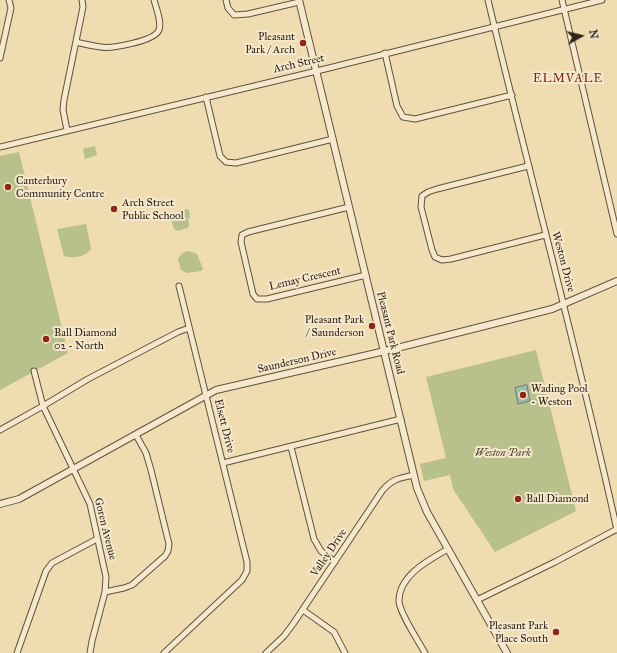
<!DOCTYPE html>
<style>
body{margin:0}
#map{position:relative;width:617px;height:653px;overflow:hidden;background:#efdcb0;font-family:"IM FELL Great Primer",serif}
canvas{display:block}
.north{position:absolute;left:561px;top:16px;width:40px;height:40px;-webkit-text-stroke:3px #f5e8cc;paint-order:stroke;rotate:82deg;font-size:11px;font-weight:700;line-height:16px;text-align:center;color:#2f2419}
.north::after{content:'';display:block;margin:auto;width:14px;height:18px;background:#2f2419;clip-path:polygon(50% 0,100% 100%,50% 72%,0 100%)}
</style>
<div id="map">
<canvas width="617" height="653"></canvas>
<div class="north">N</div>
</div>
<script>
const c = document.querySelector('canvas').getContext('2d');
c.lineJoin = 'round';
function paint(path, color) {
  c.fillStyle = color;
  c.fill(path, 'evenodd');
}
function trace(path, color, width, dash) {
  c.strokeStyle = color;
  c.lineWidth = width;
  c.lineCap = dash ? 'butt' : 'round';
  c.setLineDash(dash || []);
  c.stroke(path);
}
function drawText(font, color, halo, rows, align = 'center') {
  c.font = font + ' "IM FELL Great Primer",serif';
  c.lineWidth = 4;
  c.setLineDash([]);
  c.textBaseline = 'middle';
  c.strokeStyle = halo;
  c.fillStyle = color;
  for (const [text, x, y, turn = 0] of rows) {
    c.save();
    c.translate(x, y);
    c.rotate((+turn || 0) * Math.PI / 180);
    c.textAlign = isNaN(turn) ? turn : align;
    if (halo) c.strokeText(text, 0, 0);
    c.fillText(text, 0, 0);
    c.restore();
  }
}
paint(new Path2D(`
 M95 146 97 155 85 159 83 149Z
 M19 152 68 353 0 390V156Z
 M187 209 189 210 190 218H188L189 225 188 228 178 231 174 229 171 220 173 215 178 213V211Z
 M86 224 91 249C85 257 73 259 64 256L57 229Z
 M187 251 192 252 197 254 203 269 201 271 187 273 181 270 178 259 181 254Z
 M536 350 576 511 495 552 453 489 450 475 424 481 420 464 446 458 426 377Z`), '#b8c08c');
const water = new Path2D(`
 M527 385 530 401 518 404 515 388Z`);
paint(water, '#9abca9');
trace(water, '#6f7f6f', 1);
const minor = new Path2D(`
 M226 0 228 8 234 15 248 14 299 2
 M488 0C530 177 578 352 617 530
 M562 0 617 234
 M76 42C84 44 93 46 101 47 111 49 155 41 159 30 162 22 156 8 154 0
 M385 53 397 106 403 117 415 119 512 95
 M0 58 11 8 9 0
 M206 97 220 156 226 162 236 163 333 139
 M67 130 63 110 64 100 83 7 82 0
 M0 147 325 69 602 0
 M528 166 437 189 428 192 422 196 421 207 432 250 435 257 442 260 451 259 545 235
 M349 207 248 232 242 235 241 242 253 294 257 299H267L366 275
 M34 371 43 406 90 504 106 577 105 592 92 641 90 653
 M0 430 43 406 88 379 178 332 189 328
 M291 447 314 539 321 551 335 562
 M223 463 401 419
 M105 592 124 588 132 585 165 556 168 551 169 544 151 470 146 453 136 435
 M477 600 555 562 617 529
 M303 610 334 632 345 653
 M17 653 46 571 52 563 97 539
 M164 653 242 580 247 571V562L179 286
 M266 653 284 636 293 624 382 491C392 479 399 478 414 475
 M425 653C419 642 399 612 399 601 399 575 429 560 448 549`);
const tertiary = new Path2D(`
 M299 0 417 488 427 512 507 653
 M0 504 19 499 216 390 385 351 552 309 617 281`);
trace(minor, '#5f523f', 7);
trace(tertiary, '#5f523f', 8);
trace(minor, '#f5e8cc', 5);
trace(tertiary, '#f5e8cc', 6);
for (const [x, y, r, color] of [
 [303,43,4,"#8f2418"],
 [8,187,4,"#8f2418"],
 [114,209,4,"#8f2418"],
 [372,326,4,"#8f2418"],
 [46,339,4,"#8f2418"],
 [523,395,4,"#8f2418"],
 [518,499,4,"#8f2418"],
 [556,632,4,"#8f2418"]
]) {
  const dot = new Path2D();
  dot.arc(x, y, r, 0, 2 * Math.PI);
  c.fillStyle = color;
  c.fill(dot);
  trace(dot, '#f5e8cc', 1.5);
}
drawText('11px', '#2f2419', '#f5e8cc', [
 ["Pleasant",295,37,"right"],
 ["Park / Arch",295,50,"right"],
 ["Canterbury",16,181],
 ["Community Centre",16,194],
 ["Arch Street",122,203],
 ["Public School",122,216],
 ["Pleasant Park",364,320,"right"],
 ["/ Saunderson",364,333,"right"],
 ["Ball Diamond",54,333],
 ["02 - North",54,346],
 ["Wading Pool",531,389],
 ["- Weston",531,402],
 ["Ball Diamond",526,499],
 ["Pleasant Park",548,626,"right"],
 ["Place South",548,639,"right"]
], 'left');
drawText('11px', '#2f2419', '#f5e8cc', [
 ["Arch Street",299,64,-13],
 ["Weston Drive",563,262,75],
 ["Lemay Crescent",305,279,-13],
 ["Pleasant Park Road",390,333,76],
 ["Saunderson Drive",297,361,-13],
 ["Elsett Drive",224,426,76],
 ["Goren Avenue",105,529,76],
 ["Valley Drive",329,553,-56]
]);
drawText('italic 11px', '#514b36', '#f5e8cc', [
 ["Weston Park",503,453]
]);
c.letterSpacing = '1px';
drawText('12px', '#7a1f14', '#f5e8cc', [
 ["ELMVALE",568,79]
]);
c.letterSpacing = '0px';
</script>
